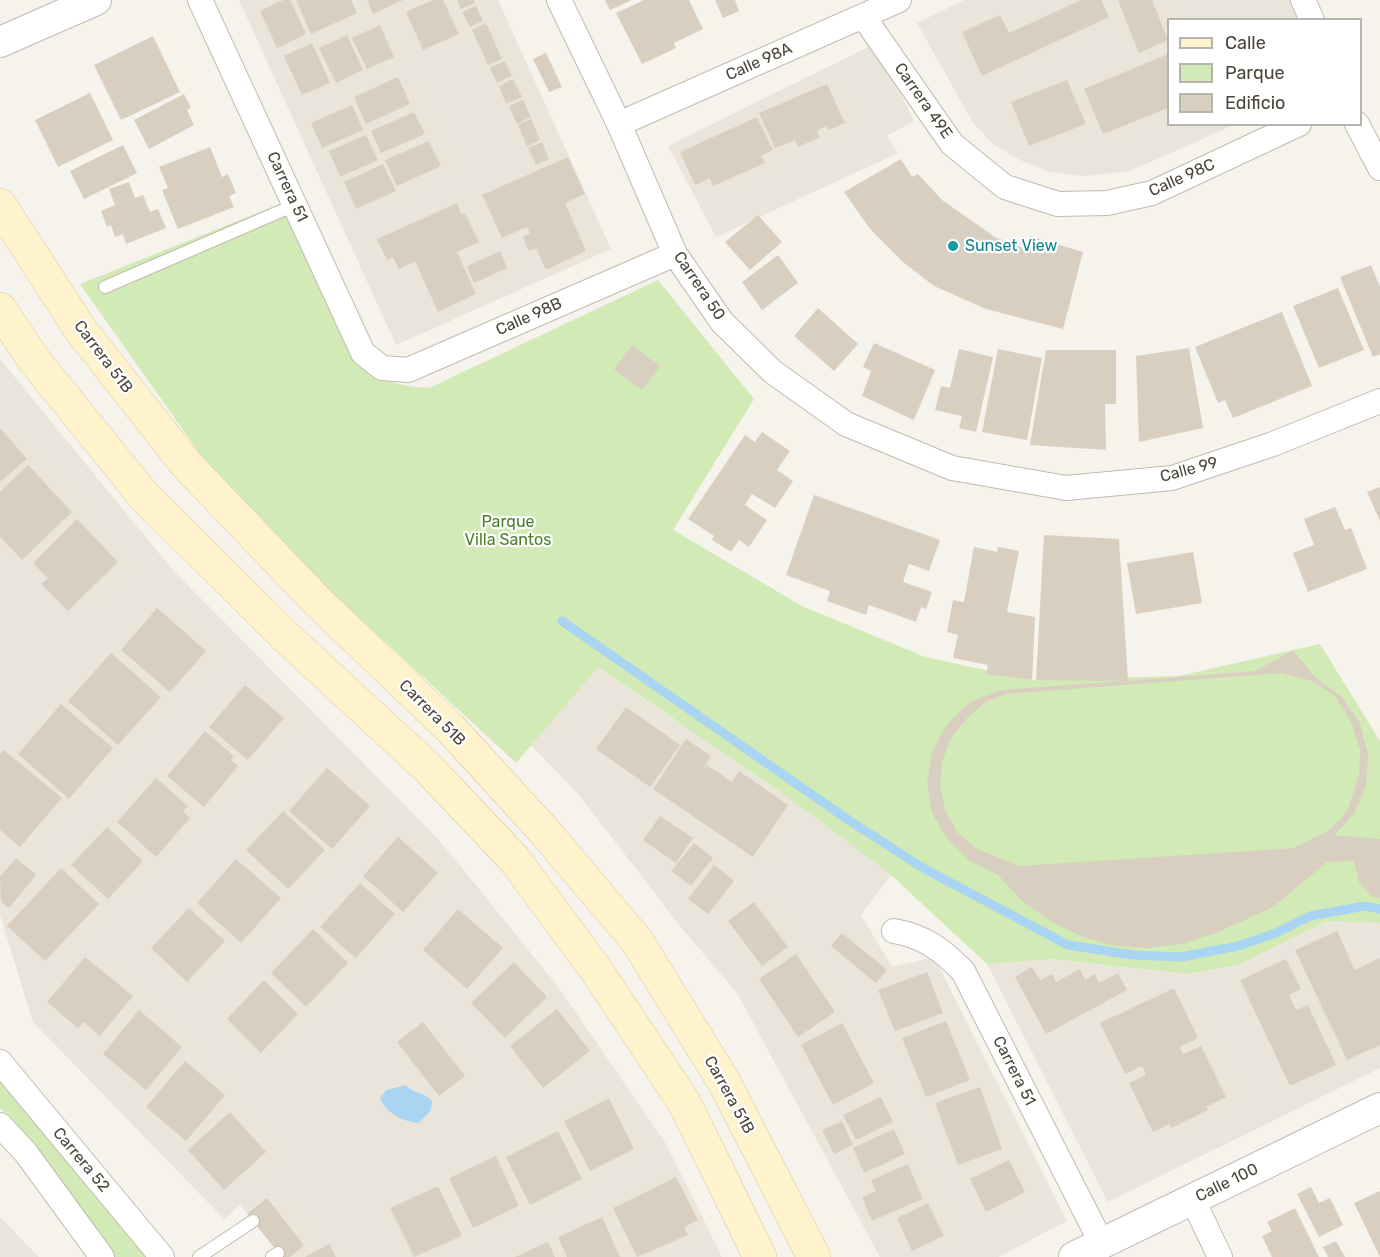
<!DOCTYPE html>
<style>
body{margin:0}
#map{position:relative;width:1380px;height:1257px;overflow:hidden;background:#f6f3ec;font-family:Rubik,sans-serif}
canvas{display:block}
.legend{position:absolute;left:1167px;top:18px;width:195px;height:108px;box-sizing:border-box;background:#fff;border:2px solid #b7b4b0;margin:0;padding:8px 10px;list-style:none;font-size:18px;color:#4b4439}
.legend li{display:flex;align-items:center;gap:12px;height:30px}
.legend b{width:30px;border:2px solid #b7b4b0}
</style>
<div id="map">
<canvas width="1380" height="1257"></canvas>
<ul class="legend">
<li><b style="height:8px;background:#fff3cd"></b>Calle</li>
<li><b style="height:16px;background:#d2eab5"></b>Parque</li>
<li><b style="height:16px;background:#d8cfc1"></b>Edificio</li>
</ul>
</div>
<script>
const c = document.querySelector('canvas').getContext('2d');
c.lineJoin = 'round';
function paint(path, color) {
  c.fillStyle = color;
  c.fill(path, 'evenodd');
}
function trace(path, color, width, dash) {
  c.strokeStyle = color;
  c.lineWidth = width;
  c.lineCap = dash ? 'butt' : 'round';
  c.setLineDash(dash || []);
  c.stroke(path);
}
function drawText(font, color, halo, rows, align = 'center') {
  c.font = font + ' Rubik,sans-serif';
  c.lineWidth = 4.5;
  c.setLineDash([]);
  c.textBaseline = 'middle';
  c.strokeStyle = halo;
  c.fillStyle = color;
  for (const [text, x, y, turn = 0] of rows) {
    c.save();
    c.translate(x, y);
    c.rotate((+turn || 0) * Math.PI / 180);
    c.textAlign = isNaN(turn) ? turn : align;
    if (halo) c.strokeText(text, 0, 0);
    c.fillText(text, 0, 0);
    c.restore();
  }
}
paint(new Path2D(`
 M239 0H498L611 249 396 345Z
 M964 0H1292L1301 19 1168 20V124L1234 125 1130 171 1087 176 1050 172 1020 160 994 145 973 123 917 23Z
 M876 43 914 121 887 136 898 153 716 237 668 146Z
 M0 359 171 568 439 840 557 985 666 1144 722 1257H282L240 1205 224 1219 33 1022 0 915Z
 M597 667 800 806 891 875 861 915 892 967 934 957 1067 1221 998 1257H880L737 993 684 931 579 795 530 744Z
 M1328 921 1380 923V1068L1108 1202 987 964 1053 959 1187 974 1238 965Z
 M0 1217 31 1249 39 1257H0Z`), '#eae5da');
paint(new Path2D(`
 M285 202 369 371C390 383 405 387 429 388L658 280 754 399 673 530 802 606 925 657 1032 680 1179 676 1320 644 1380 741V923L1328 921 1238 965 1187 974 1053 959 987 964 891 875 800 806 598 667 516 763 329 590 200 454 80 284Z
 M0 1077 161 1257H111L15 1122 0 1108Z`), '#d2eab5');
paint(new Path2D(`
 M406 1085C412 1094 425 1092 432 1101L431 1110 419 1123C404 1122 385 1113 380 1098L386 1090Z`), '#a9d4f2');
trace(new Path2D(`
 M562 621 850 821 923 868 1068 945 1133 955 1181 957 1238 946 1276 933 1310 916 1365 906 1380 909`), '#a9d4f2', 9);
paint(new Path2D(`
 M283 0H290L306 34 277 48 260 11Z
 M296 0H351L357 13 311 34Z
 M367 0H403L373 14Z
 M433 0H443L459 34 423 50 406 12Z
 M457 0H474L475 3 461 9Z
 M605 0H632L610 10Z
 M644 0H689L703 29 674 43 676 48 642 64 616 13Z
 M715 0H735L739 11 723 18Z
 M1081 0H1101L1109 17 982 76 962 32 1000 15 1009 33Z
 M1118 0H1152L1168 40 1139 53Z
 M476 6 483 21 470 27 462 12Z
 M486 23 502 59 488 65 472 30Z
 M380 25 394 57 367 69 352 38Z
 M347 35 363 70 336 83 319 48Z
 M153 36 180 92 121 120 94 65Z
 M312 43 330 83 302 95 284 56Z
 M546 53 562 87 549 92 533 59Z
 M1168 54V108L1103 134 1084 89Z
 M505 61 512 76 497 83 490 68Z
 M398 77 410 104 366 124 354 97Z
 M513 79 522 97 506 104 499 86Z
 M1067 80 1086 124 1029 146 1011 102Z
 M827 84 845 123 828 130 826 126 817 131 820 137 798 147 795 140 775 148 759 113Z
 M90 93 113 140 58 167 35 120Z
 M184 94 191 108 187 110 194 125 149 149 134 120Z
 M523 100 531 117 517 124 509 106Z
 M352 105 363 130 322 148 311 123Z
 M414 112 425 134 381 153 371 131Z
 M757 117 773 150 761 156 765 163 713 186 710 178 695 185 680 152Z
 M531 119 540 140 527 146 518 125Z
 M366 135 378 160 340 177 329 151Z
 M429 141 441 166 397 186 385 160Z
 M542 142 549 159 536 165 528 148Z
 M123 145 137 173 84 199 70 171Z
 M210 147 222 177 228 174 236 193 229 196 234 207 178 229 162 190 168 188 159 167Z
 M568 157 585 194 565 203 586 251 546 270 536 248 529 251 523 237 530 233 527 227 502 238 482 195Z
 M901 159 912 177 918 174 942 200 995 237 1025 249 1029 236 1083 252 1063 329 986 309 934 286 903 262 870 229 844 192Z
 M383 164 396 191 356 209 344 182Z
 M129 182 135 198 143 195 150 212 158 209 166 228 126 244 123 234 115 237 111 225 107 227 101 211 115 205 109 189Z
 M457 203 461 214 465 213 479 242 457 252 476 294 438 312 415 261 399 269 393 257 387 260 377 239Z
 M758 215 782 242 750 270 725 242Z
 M500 251 507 268 474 283 467 266Z
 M778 255 798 283 762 310 742 282Z
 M1371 265 1380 287V354L1373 357 1340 277Z
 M1338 288 1364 350 1319 368 1293 306Z
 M818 308 858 344 834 371 794 336Z
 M1282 312 1312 386 1233 418 1225 400 1218 403 1195 347Z
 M874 343 935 370 914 420 862 396 871 371 863 367Z
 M632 345 660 366 642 390 614 369Z
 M1189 348 1203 428 1139 442 1136 356Z
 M959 349 993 357 976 432 959 428 962 416 935 410 941 386 950 388Z
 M998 349 1042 358 1027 440 982 432Z
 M1046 350H1116V404H1105L1106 450 1030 445Z
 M0 428 27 459 0 482Z
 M762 432 790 451 777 470 793 481 775 508 752 494 745 505 767 520 749 547 739 540 731 552 712 540 714 536 688 519 745 435 755 442Z
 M28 465 72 512 22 560 0 537V492Z
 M1380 487V521L1367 492Z
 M814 495 940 540 929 571 909 564 903 582 932 592 926 609 921 607 916 622 869 605 866 615 827 601 830 591 786 575Z
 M1335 507 1345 530 1351 528 1367 569 1308 592 1293 553 1314 545 1304 519Z
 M77 519 118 562 68 611 41 584 48 578 33 563Z
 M1044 535 1119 539 1128 681 1255 671 1293 650 1316 678 1342 697 1360 724 1368 755 1366 785 1355 812 1335 835 1380 839V898L1372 897 1359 882 1354 861 1327 862 1273 907 1214 934 1181 944 1148 948 1116 946 1083 937 1052 922 1021 900 998 875 969 860 947 839 932 813 927 783 932 752 947 724 970 702 1000 690 1123 681 1036 680ZM1281 673 1313 681 1336 697 1352 724 1360 750 1359 775 1347 812 1328 831 1294 848 1020 866 977 849 958 833 946 812 940 787 942 762 951 738 969 716 987 701 1006 694Z
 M974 547 997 552 998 547 1019 551 1007 612 1035 617 1032 680 986 674 988 665 953 658 958 635 947 632 953 600 964 602Z
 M1193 552 1202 603 1136 614 1127 563Z
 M157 608 206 651 170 692 121 650Z
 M111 653 161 697 118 745 68 701Z
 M245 685 284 718 248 760 209 727Z
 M61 704 113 748 69 799 18 754Z
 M626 707 680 745 650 787 596 749Z
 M205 731 234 756 231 760 238 766 204 807 167 776Z
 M686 739 711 756 702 771 707 765 732 782 739 771 788 805 753 857 653 789Z
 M4 750 62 798 20 847 0 830V754Z
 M327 768 370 806 332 849 289 811Z
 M156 778 188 806 183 812 190 818 156 857 117 822Z
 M283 811 325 850 288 889 246 850Z
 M660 816 693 838 676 863 643 840Z
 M107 827 143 861 108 899 71 865Z
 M398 837 438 873 403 912 363 876Z
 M694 843 713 858 691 886 671 871Z
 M16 858 36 875 9 908 1 902 0 877Z
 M236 859 281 898 241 943 197 903Z
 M714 865 734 881 708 914 688 899Z
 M61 868 99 904 45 961 7 926Z
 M360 883 395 914 356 958 320 927Z
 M754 902 788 947 762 966 728 921Z
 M189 908 225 941 187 982 151 948Z
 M458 909 503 948 467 989 423 950Z
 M313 929 348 963 306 1007 271 973Z
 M1337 931 1355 970 1380 958V1045L1347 1060 1295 950Z
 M842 933 887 970 876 983 831 946Z
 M796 954 835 1012 798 1037 759 979Z
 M85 957 133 996 100 1036 84 1022 78 1028 47 1002Z
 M1286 959 1301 989 1289 995 1296 1010 1308 1005 1336 1065 1290 1086 1240 980Z
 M514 962 547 997 505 1038 471 1003Z
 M1032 967 1040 980 1052 974 1056 982 1080 969 1085 980 1095 974 1099 983 1118 973 1127 990 1046 1034 1015 977Z
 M927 972 943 1013 895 1031 878 990Z
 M264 980 298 1014 261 1053 227 1019Z
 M1174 988 1198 1038 1180 1047 1183 1054 1201 1046 1226 1097 1206 1107 1208 1110 1171 1128 1169 1124 1153 1132 1129 1083 1146 1075 1142 1066 1125 1074 1100 1023Z
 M557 1009 590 1051 543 1088 510 1046Z
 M139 1010 182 1047 146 1090 103 1054Z
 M946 1021 970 1080 926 1097 902 1038Z
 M423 1022 465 1076 439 1096 397 1042Z
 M842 1023 874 1083 833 1105 801 1045Z
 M185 1061 225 1095 186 1141 146 1107Z
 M980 1087 1002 1149 958 1165 935 1103Z
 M881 1097 893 1122 856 1140 843 1115Z
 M609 1098 634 1149 590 1171 564 1121Z
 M230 1112 266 1152 224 1190 188 1150Z
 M842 1121 853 1145 834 1154 822 1130Z
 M894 1129 905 1154 864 1173 853 1148Z
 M558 1131 582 1179 530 1205 506 1157Z
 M496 1156 519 1206 473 1228 449 1178Z
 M1009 1160 1025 1192 986 1212 970 1179Z
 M908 1164 923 1199 872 1221 862 1197 876 1191 871 1180Z
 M676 1177 698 1220 684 1227 688 1235 637 1257 613 1208Z
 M438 1186 462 1236 414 1257 390 1208Z
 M1311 1187 1319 1203 1330 1198 1343 1225 1319 1237 1297 1194Z
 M1380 1191V1257L1354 1203Z
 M267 1198 304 1245 290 1257H282L247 1214Z
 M928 1203 944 1236 912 1251 897 1218Z
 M1295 1208 1319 1257H1272L1262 1236 1272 1231 1267 1222Z
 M602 1217 620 1257H567L558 1237Z
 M1336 1241 1345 1257H1328L1323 1247Z
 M548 1242 555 1257H515Z
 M329 1244 336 1257H305Z`), '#d8cfc1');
const service = new Path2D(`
 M105 287 295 205
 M199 1257 253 1221
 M272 1257 278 1253`);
const minor = new Path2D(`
 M200 0 363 353 382 368 408 370 675 254
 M559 0 619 124 675 254 722 322 773 372 846 424 952 468 1066 488 1172 478 1273 444 1380 401
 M1303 0 1312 20
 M863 16 952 144 1005 187 1058 204 1107 203 1152 193 1299 124
 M619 124 899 0
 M1357 124 1380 168
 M894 931C924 936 942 950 963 971L1102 1244
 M0 1062 162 1257
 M0 1125 26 1153 102 1257
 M1193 1200 1220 1257`);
const tertiary = new Path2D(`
 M0 42 96 0
 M1074 1257 1380 1108`);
const secondary = new Path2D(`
 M0 205 80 329 186 464 317 601 451 729 545 832 637 941 724 1082 814 1257
 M0 309 34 360 144 496 286 637 427 767 515 860 596 970 685 1104 760 1257`);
trace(service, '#c2bbae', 14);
trace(minor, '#c2bbae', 26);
trace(tertiary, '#c2bbae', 32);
trace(secondary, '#d6c79b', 34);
trace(service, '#fff', 12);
trace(minor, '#fff', 24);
trace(tertiary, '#fff', 30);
trace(secondary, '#fff3cd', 33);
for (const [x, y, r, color] of [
 [953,246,6,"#0f9aa8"]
]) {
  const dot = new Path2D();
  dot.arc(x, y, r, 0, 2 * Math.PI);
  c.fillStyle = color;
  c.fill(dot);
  trace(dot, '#fff', 2);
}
drawText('16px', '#4b4439', '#fff', [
 ["Calle 98A",759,62,-24],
 ["Carrera 49E",923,101,55],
 ["Calle 98C",1182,178,-24],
 ["Carrera 51",287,187,65],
 ["Carrera 50",699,286,56],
 ["Calle 98B",529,317,-24],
 ["Carrera 51B",103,357,53],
 ["Calle 99",1189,470,-15],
 ["Carrera 51B",432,713,45],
 ["Carrera 51",1014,1071,63],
 ["Carrera 51B",729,1095,61],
 ["Carrera 52",81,1160,50],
 ["Calle 100",1227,1183,-26]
]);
drawText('16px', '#0d838f', '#fff', [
 ["Sunset View",965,246]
], 'left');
drawText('16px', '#4a7f2a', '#fff', [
 ["Parque",508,522],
 ["Villa Santos",508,540]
]);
</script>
